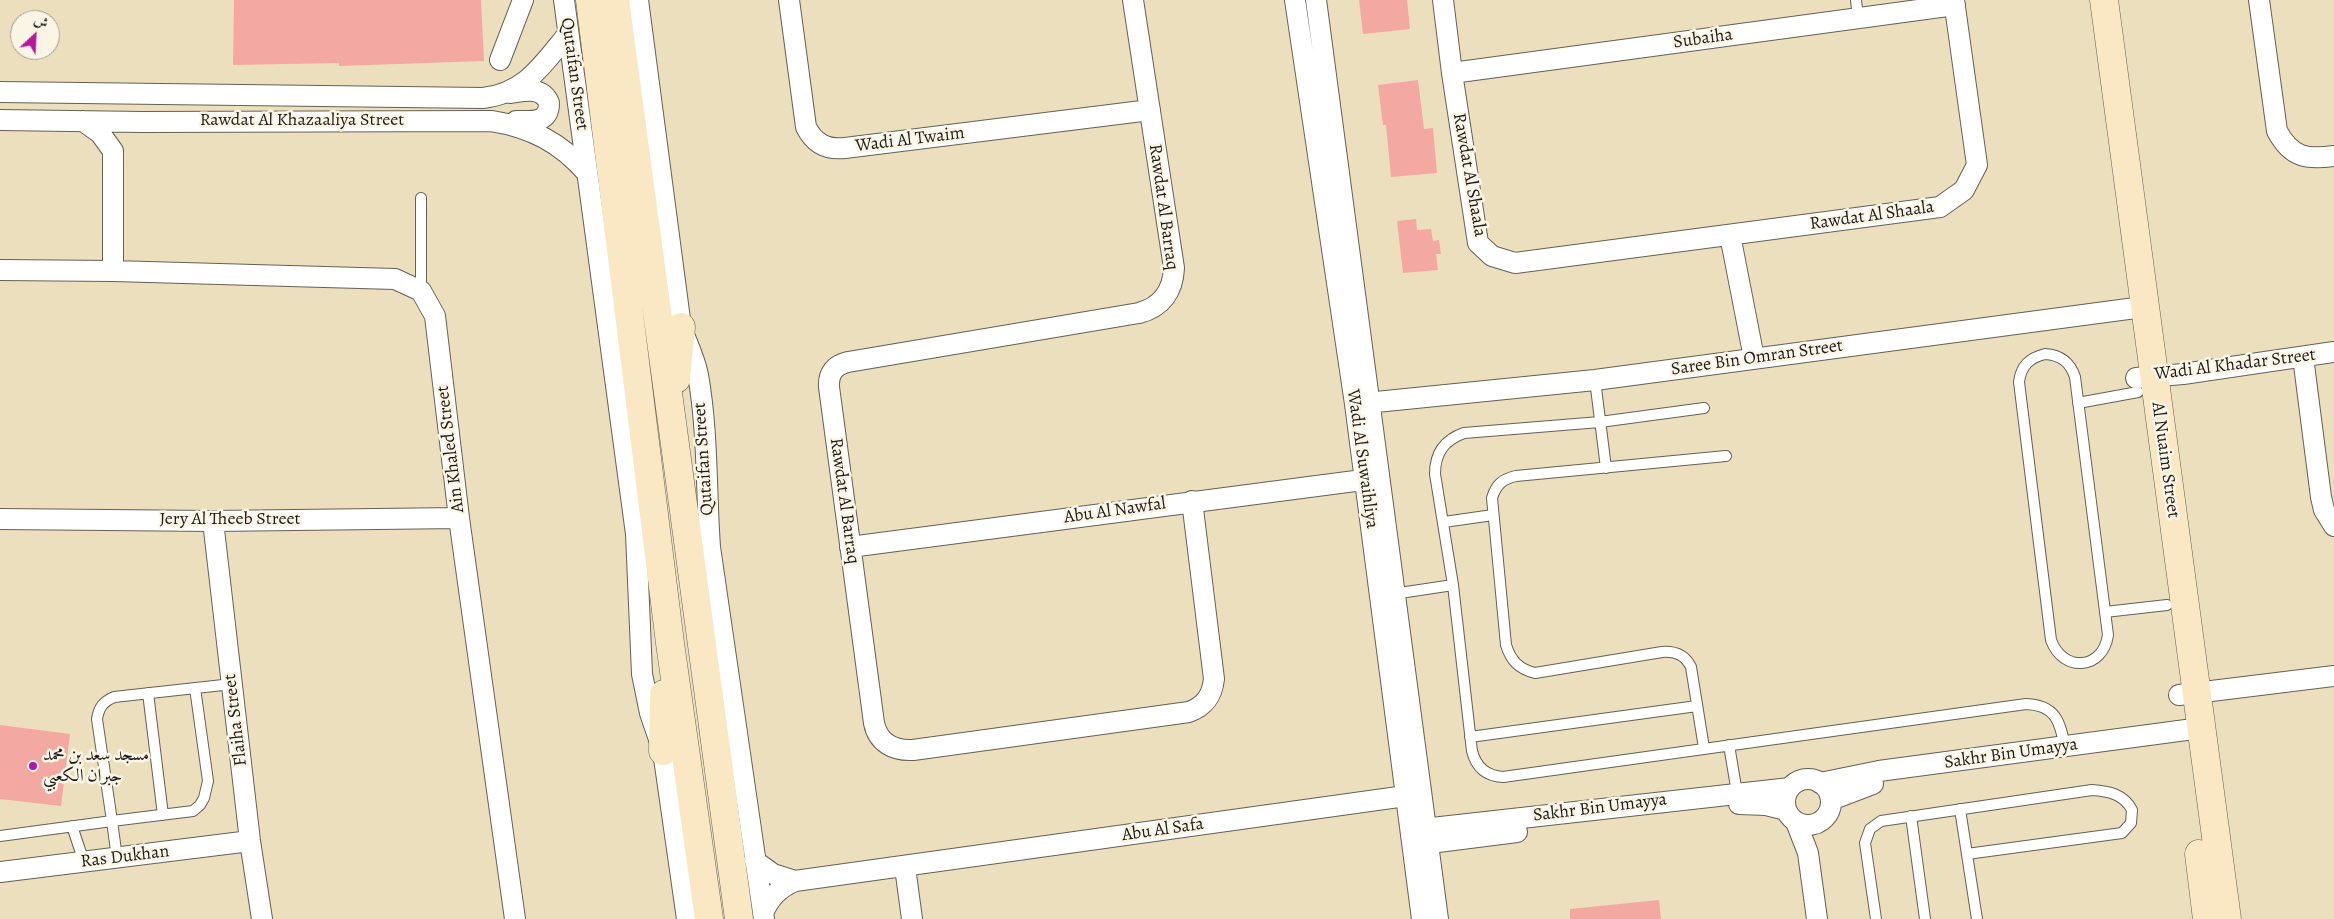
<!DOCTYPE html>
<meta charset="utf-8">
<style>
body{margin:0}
#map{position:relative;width:2334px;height:919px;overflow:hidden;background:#ecdfbd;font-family:Alegreya,Amiri,serif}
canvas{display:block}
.north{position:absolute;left:10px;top:10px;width:50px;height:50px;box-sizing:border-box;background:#fcf5e5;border:1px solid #a29e95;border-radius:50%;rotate:25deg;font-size:14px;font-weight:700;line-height:20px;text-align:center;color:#1c1c1c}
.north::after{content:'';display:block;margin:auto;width:18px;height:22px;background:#b5179e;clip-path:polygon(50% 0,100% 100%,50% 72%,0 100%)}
</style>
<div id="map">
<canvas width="2334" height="919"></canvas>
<div class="north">ش</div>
</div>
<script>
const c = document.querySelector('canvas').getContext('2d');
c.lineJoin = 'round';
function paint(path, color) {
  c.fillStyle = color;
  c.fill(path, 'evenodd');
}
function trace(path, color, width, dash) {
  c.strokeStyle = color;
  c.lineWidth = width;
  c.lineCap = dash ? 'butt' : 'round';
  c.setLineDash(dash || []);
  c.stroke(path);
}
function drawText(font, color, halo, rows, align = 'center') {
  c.font = font + ' Alegreya,Amiri,serif';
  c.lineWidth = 5;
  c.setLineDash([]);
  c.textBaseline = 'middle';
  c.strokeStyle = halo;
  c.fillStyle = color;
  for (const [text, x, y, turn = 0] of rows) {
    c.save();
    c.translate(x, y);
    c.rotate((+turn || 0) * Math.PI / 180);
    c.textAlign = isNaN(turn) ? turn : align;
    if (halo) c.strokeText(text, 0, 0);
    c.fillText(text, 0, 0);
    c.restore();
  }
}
paint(new Path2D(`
 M234 0H481L484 61 339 66V63L233 65Z
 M1359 0H1407L1410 29 1363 34Z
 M1418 80 1424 129 1433 128 1437 173 1391 177 1386 125H1383L1378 85Z
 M1416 219 1417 230 1431 229 1433 241 1439 240 1441 254H1436L1438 270 1403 273 1397 221Z
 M0 725 70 734 61 806 0 799Z
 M1659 900 1661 919H1570V909Z`), '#f3a9a1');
const lane = new Path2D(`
 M1856 0 1858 18
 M421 198V291
 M2045 354C2061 355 2070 362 2075 377L2108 635C2103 670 2063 673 2051 640L2019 382C2021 366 2029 358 2045 354Z
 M1595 380 1606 468
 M2078 403 2138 392
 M1704 408 1600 422 1464 433C1444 440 1435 453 1435 474L1453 585 1472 751C1476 767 1486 776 1503 777L2026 704C2056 705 2060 722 2065 747
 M1444 522 1493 515
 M1393 594 1453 585
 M2105 612 2167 605
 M148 693 163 815
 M1470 737 1697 706
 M1729 745 1737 793
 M1704 748 1691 667C1685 655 1676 651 1662 652L1535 673C1519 669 1511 661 1506 645L1492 498C1496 485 1502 479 1516 476L1726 456
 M1960 809 1977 919
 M1911 816 1925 919
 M72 826 84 862
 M0 836 112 821 97 719C99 707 103 702 114 697L232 684
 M117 858 112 821 193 811 200 805 204 798 208 781 195 688
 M1876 919 1865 843 1870 829 1881 821 2092 790C2108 791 2124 794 2132 810L2131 823 2122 833 1967 854`);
const street = new Path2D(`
 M564 0 636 534 642 674 650 713 663 751 687 919
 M638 0 681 327C687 343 695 359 698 375 708 431 706 490 710 547L764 919
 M789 0 806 127C814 143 826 150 845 148L1150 110
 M1133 0 1174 268C1173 291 1162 307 1139 313L848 362C835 365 828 373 829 387L874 723C878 743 894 751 913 750L1189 712C1205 706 1212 696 1214 679L1192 501
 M1295 0 1355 404 1422 919
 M1316 0 1438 919
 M1443 0 1452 73 1478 243 1492 256 1515 263 1940 207 1964 190 1977 165 1954 0
 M2259 0 2277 131C2291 157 2306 160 2334 156
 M500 60 523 0
 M1452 73 1955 5
 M0 92 483 98C526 93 543 64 568 34
 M510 93C525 91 542 86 549 103 549 124 531 121 516 121
 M0 120 142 122 491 121C531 127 561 143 587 173
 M83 121 100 133 113 151V271
 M1730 235 1754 358
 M0 270 113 271 395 279 421 291 435 316 459 518 515 919
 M2303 357 2321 497 2324 510 2334 526
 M2136 378 2183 374 2334 352
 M1356 404 1595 380 2143 307
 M0 519 213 521 459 518
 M213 521 250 841 262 919
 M850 547 1378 478
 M2179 695 2334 676
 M1785 802a23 23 0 1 1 46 0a23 23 0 1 1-46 0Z
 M1820 783 1879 771 2201 728
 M1831 800 1873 784
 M1739 804 1766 805 1786 810
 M1796 822 1808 853 1817 919
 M1414 830 1790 788
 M1414 845 1517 832
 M755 861 773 874 795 881
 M905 867 912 919
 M0 872 250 841
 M763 913C770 897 779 888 795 881L1420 794`);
const secondary = new Path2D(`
 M590 0 670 643 709 919
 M615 0 739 919
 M2104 0 2227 919
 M676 379 681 327
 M663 751 664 694
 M2199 854 2207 919`);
trace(lane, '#656054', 12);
trace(street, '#656054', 22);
trace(secondary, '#656054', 29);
trace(lane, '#fff', 10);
trace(street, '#fff', 20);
trace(secondary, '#fae7c3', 28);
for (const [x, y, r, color] of [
 [33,766,5,"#b5179e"]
]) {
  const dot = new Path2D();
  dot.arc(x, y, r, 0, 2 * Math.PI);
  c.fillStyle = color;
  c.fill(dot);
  trace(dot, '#fcf5e5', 2);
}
drawText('18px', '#1c1c1c', '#fcf5e5', [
 ["Subaiha",1703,39,-8],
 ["Qutaifan Street",574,74,82],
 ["Rawdat Al Khazaaliya Street",302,121],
 ["Wadi Al Twaim",910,140,-7],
 ["Rawdat Al Shaala",1469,175,80],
 ["Rawdat Al Barraq",1163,207,82],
 ["Rawdat Al Shaala",1872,216,-8],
 ["Saree Bin Omran Street",1757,358,-8],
 ["Wadi Al Khadar Street",2235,365,-7],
 ["Ain Khaled Street",451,449,-97],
 ["Qutaifan Street",704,459,-94],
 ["Wadi Al Suwaihliya",1362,459,82],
 ["Al Nuaim Street",2165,460,82],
 ["Rawdat Al Barraq",844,501,82],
 ["Abu Al Nawfal",1115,511,-8],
 ["Jery Al Theeb Street",230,520],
 ["Flaiha Street",236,720,-97],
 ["Sakhr Bin Umayya",2011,754,-8],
 ["Sakhr Bin Umayya",1600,808,-7],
 ["Abu Al Safa",1163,830,-8],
 ["Ras Dukhan",125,857,-7]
]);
drawText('18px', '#1c1c1c', '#fcf5e5', [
 ["مسجد سعد بن محمد",43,756],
 ["جبران الكعبي",43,777]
], 'left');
</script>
